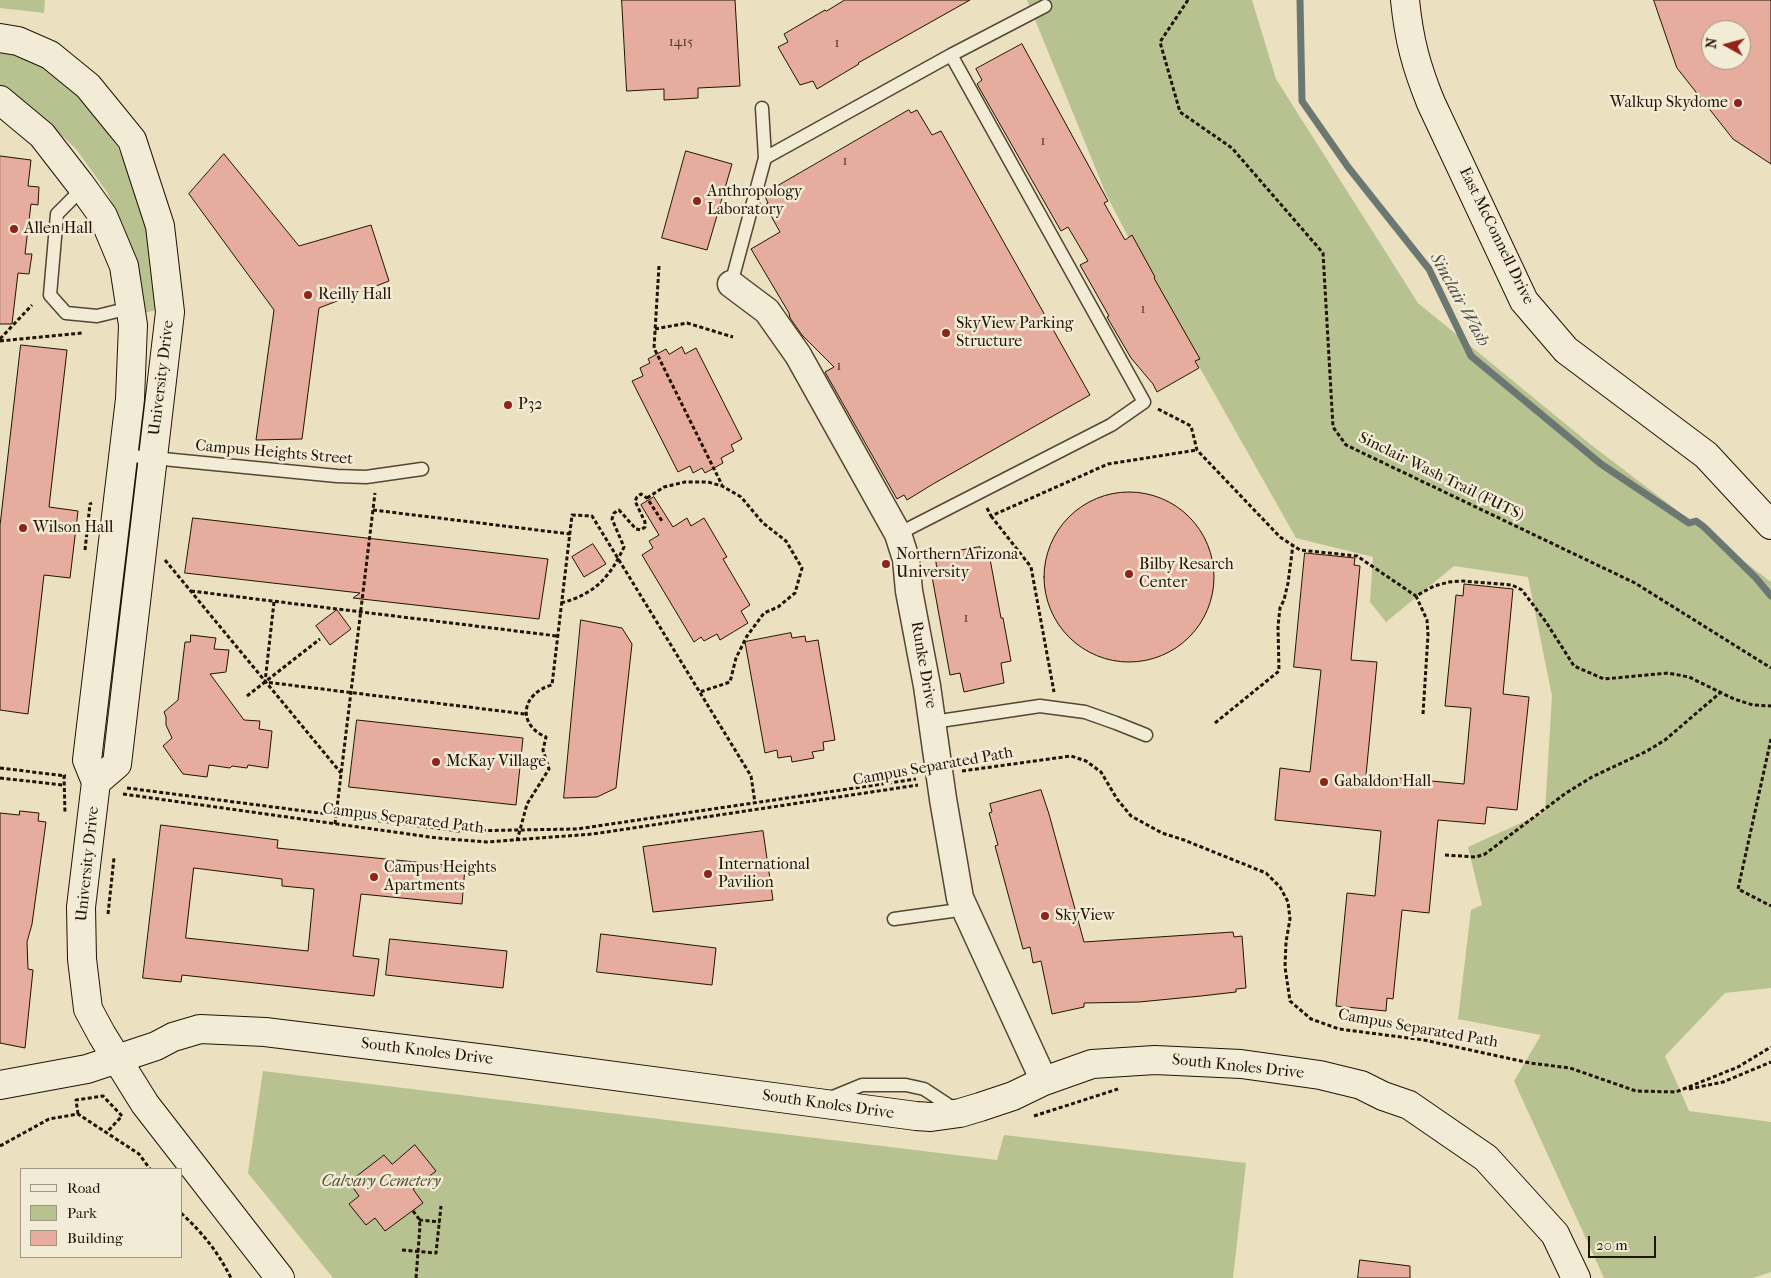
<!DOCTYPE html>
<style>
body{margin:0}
#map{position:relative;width:1771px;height:1278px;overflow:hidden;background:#ebe0bf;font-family:"IM FELL French Canon",serif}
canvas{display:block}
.legend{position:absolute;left:20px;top:1168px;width:162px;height:90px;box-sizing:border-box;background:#f2ebd5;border:1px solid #9e9582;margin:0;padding:6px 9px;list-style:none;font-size:15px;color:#211305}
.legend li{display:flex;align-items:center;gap:10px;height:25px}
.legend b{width:25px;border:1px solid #9e9582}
.north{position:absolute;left:1701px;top:20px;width:50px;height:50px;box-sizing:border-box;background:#f2ebd5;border:1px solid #9e9582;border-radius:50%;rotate:277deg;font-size:14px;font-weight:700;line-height:20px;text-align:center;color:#211305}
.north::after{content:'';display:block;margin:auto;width:18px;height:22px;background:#8f2418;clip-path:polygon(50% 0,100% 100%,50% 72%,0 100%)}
.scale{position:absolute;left:1588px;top:1236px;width:68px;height:22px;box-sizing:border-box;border:2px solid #211305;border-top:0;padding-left:6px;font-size:15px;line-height:18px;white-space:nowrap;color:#211305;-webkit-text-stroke:4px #f2ebd5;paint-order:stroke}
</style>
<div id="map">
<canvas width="1771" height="1278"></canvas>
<ul class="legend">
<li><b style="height:6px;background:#f2ebd5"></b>Road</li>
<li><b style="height:14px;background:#b8c291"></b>Park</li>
<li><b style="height:14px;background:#e6ac9d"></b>Building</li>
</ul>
<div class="north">N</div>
<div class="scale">20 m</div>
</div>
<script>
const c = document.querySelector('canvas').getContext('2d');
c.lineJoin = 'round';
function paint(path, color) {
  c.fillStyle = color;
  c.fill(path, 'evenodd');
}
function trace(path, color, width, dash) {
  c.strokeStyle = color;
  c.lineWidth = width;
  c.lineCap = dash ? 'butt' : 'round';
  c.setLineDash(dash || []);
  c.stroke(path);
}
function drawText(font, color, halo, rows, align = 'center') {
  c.font = font + ' "IM FELL French Canon",serif';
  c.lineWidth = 5;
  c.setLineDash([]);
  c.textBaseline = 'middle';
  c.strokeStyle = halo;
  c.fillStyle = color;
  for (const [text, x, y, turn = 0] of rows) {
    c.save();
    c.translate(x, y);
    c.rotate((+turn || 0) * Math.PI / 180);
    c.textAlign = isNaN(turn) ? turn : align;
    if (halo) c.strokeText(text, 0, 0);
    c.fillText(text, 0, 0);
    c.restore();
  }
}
paint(new Path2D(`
 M0 0H45L44 13 0 8Z
 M1027 0H1252L1276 79 1418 303 1590 444 1771 582V988L1725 993 1665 1056 1689 1111 1771 1122V1272L1753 1278H1604L1514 1081 1541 1035 1458 1019 1471 910 1482 905 1468 847 1545 812 1552 696 1528 577 1454 566 1386 622 1370 602 1373 557 1296 538 1152 283 1106 194Z
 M0 52 12 53 49 68 78 93 117 146 142 203 154 255 156 310 144 313 137 261 107 192 76 149 27 103 0 87Z
 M263 1071 997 1160 1004 1135 1246 1163 1233 1278H333L248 1173Z`), '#b8c291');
trace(new Path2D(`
 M1300 0 1302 101 1348 167 1429 269 1471 356 1601 464 1689 523 1696 521 1704 527 1756 578 1771 596`), '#6b7773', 7);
const building = new Path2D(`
 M622 0H735L740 86 698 88V98L664 100V89L627 91Z
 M845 0H970L858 63 859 64 817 89 813 81 800 85 778 47 788 42 784 34 825 10 826 11Z
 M1654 0H1771V164L1733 139 1677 68ZM1711 30H1741V60H1711Z
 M1022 44 1108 201 1104 203 1125 240 1132 235 1155 277 1154 278 1200 359 1195 361 1199 368 1157 392 1153 384 1131 358 1107 317 1109 316 1080 265 1088 261 1068 227 1061 231 977 84 982 80 976 69Z
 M909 110 911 113 917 110 932 135 941 131 1090 395 933 484 907 500 904 495 897 499 825 372 834 367 802 335 790 318 789 313 751 249 780 232 765 205 768 203 764 194Z
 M686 151 732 164 707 250 662 238Z
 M224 154 299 246 371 225 389 281 319 308 302 439 256 440 274 310 189 194Z
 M0 156 31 160 28 186 39 187 38 205 31 204 25 254H32L29 274 18 273 12 324H0Z
 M21 345 67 350 49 507 78 511 70 578 44 575 28 714 0 710V526Z
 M682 347 685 354 696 348 742 439 731 445 734 451 721 458 723 463 705 473 702 468 693 473 690 466 678 472 632 381 643 376 640 368 650 363 648 359 666 349 669 354Z
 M1044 577a85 85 0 1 1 170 0a85 85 0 1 1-170 0Z
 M654 497 673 527 687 518 691 526 704 518 727 557 723 559 750 605 741 611 748 623 720 640 717 634 704 641 701 637 694 642 642 555 653 548 649 541 659 535 641 505Z
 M193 518 548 559 539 619 353 598 360 593 185 573Z
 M593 544 606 564 584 577 572 557Z
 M980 547 982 560 990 559 1001 618H1003L1011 661 1001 663 1004 683 964 692 960 673 950 675 931 571 937 570 935 555Z
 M1305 553 1355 558 1354 565 1360 566 1351 660 1377 662 1366 775 1464 784 1471 708 1445 706 1456 595 1463 596 1464 584 1513 589 1503 694 1529 697 1517 810 1487 807 1485 824 1438 820 1429 913 1402 910 1393 999 1387 998 1386 1011 1336 1006 1347 893 1375 896 1381 831 1275 820 1280 768 1310 772 1321 670 1294 667Z
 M337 610 351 629 330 645 316 626Z
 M581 620 622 628 632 644 616 788 597 797 564 798Z
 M791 633 792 638 805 636 806 642 818 640 835 740 823 742 824 750 812 752 814 758 792 762 791 756 778 758 777 750 765 753 745 642Z
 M191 635 216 638 214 649 229 650 226 672 210 674 244 720 260 721 259 729 272 731 268 768 248 765 247 768 232 766 230 768 209 765 207 777 183 774 163 746 172 738 166 725V717L164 712 178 700 185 642H190Z
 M357 720 523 738 516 805 349 787Z
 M1041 790 1049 814 1084 942 1233 932 1234 937 1242 936 1246 988 1236 989V992L1201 996 1139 1002 1084 1003V1007L1052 1014 1041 961 1033 963 1030 947 1023 949 995 846 998 845 989 813 992 812 990 804Z
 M20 811 39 813 38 821 46 822 32 924 27 942 28 969 33 970 25 1048 0 1043V813L19 815Z
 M161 825 278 840 277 848 465 867 462 904 361 894 353 956 379 959 374 996 182 975 181 982 143 978ZM194 868 282 879V886L314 889 308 951 186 938Z
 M763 831 773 900 653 912 643 847Z
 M601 934 716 948 712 985 597 972Z
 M390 939 507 951 503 988 386 975Z
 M415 1145 436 1171 413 1189 423 1203 385 1231 375 1218 366 1225 349 1204 359 1196 349 1182 384 1155 392 1164Z
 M1360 1260 1410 1266V1278H1358Z`);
paint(building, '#e6ac9d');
trace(building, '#211305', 1);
const lane = new Path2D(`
 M762 108 765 158
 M83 188 57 214 50 295 66 313 97 316 130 308
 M731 284 765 158 951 55 1045 6
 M122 455 337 476 366 477 422 469
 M898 534 1111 425 1144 402 951 55
 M933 722 1040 706 1085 712 1116 723 1146 735
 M894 919 966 909
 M828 1099 862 1085H906L924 1089 956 1110`);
const street = new Path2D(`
 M731 284 767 311 798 355 898 534 906 559 909 591 927 686 943 799 960 898 1044 1081`);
const secondary = new Path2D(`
 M1405 0C1409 40 1416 66 1431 103L1524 301 1566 350 1706 455 1771 525
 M0 38 18 41 50 55 88 86 132 140 160 226 170 312 117 764 96 782
 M0 100 42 135 80 184 103 216 124 266 133 325 130 399 87 760 96 782 81 907 82 959 88 1009 102 1035 145 1104 280 1278
 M0 1085 87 1069 156 1046 173 1037 200 1029 265 1032 494 1060 916 1116 931 1117 960 1113 980 1107 1013 1096 1044 1081 1092 1064 1155 1060 1241 1064 1320 1075 1361 1085 1383 1096 1409 1105 1486 1158 1555 1234 1576 1278`);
trace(lane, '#544634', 15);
trace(street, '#544634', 29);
trace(secondary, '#211305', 30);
trace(new Path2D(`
 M1188 0 1160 42 1180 112 1232 148 1323 253 1333 427 1346 445 1635 583 1771 668
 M659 266 654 348 722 485
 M655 329 687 323 733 337
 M0 339 32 305
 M0 341 82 333
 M1158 409 1191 426 1197 450 1280 537 1300 550 1357 556 1416 596
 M647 498 664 487 685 482H708L722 486 741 497 763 523 786 541 802 568 795 593 778 607 764 613 747 636 736 658 730 682 700 692
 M987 508 991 516 1108 464 1197 450
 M373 510 570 534
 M991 516 1031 567 1054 692
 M85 550 90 504 92 503
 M165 560 341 773
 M191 591 557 636
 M274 602 265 682 525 714
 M561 603C595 594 610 577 624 547L612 519 614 513 619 510 636 529 641 530 645 527V522L635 501 637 497 641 494 647 498 662 521
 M247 696 320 639
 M1423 714 1428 635 1427 620 1416 596 1434 586 1449 582 1463 581 1512 585 1522 590 1546 622 1574 666 1604 679 1668 673 1689 677 1734 699 1753 705 1771 706
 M1215 723 1279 671 1278 626 1280 608 1284 600 1288 583 1293 545
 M1771 739 1738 889 1771 906
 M0 768 66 776
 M962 771 1071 756 1086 761 1101 772 1117 799 1131 816 1162 833 1184 840 1266 873 1280 887 1288 902 1290 919 1286 942 1285 967 1290 1001 1311 1019 1339 1029 1424 1040 1530 1063 1570 1068 1636 1091 1676 1092 1738 1067 1771 1047
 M64 775 65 814
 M0 778 63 785
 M127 788 458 831 577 829 916 779
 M123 794 437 838 487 842 593 834 918 785
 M335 824 375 493
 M517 841 527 804 549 769 543 750 546 737C516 724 522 693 552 685L572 515 592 516 751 776 755 803
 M1445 855 1476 857 1485 854 1566 793 1592 777 1647 751 1665 740 1721 692
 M108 914 114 858
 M1689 1089 1723 1082 1771 1062
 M78 1114 76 1100 103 1096 122 1116 107 1132
 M1034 1116 1118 1089
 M0 1146 49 1119 78 1114 139 1154 150 1169
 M413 1211 419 1219 420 1226 416 1278
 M181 1213C202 1232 218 1252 231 1278
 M419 1220 440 1222
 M402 1250 436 1253 441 1206`), '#211305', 3, [4, 2.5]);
trace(lane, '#f2ebd5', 12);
trace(street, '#f2ebd5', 26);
trace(secondary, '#f2ebd5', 28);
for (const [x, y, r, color] of [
 [1738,103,5,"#8f2418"],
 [697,201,5,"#8f2418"],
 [14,229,5,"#8f2418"],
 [308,295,5,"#8f2418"],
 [946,333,5,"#8f2418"],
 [508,405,5,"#8f2418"],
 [23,528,5,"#8f2418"],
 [886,564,5,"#8f2418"],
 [1129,574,5,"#8f2418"],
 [436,762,5,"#8f2418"],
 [1324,782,5,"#8f2418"],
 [708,874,5,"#8f2418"],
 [374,877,5,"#8f2418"],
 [1045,916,5,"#8f2418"]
]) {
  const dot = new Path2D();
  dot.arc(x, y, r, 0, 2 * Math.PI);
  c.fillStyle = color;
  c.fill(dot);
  trace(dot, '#f2ebd5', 2);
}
drawText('14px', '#52392b', null, [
 ["1415",681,43],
 ["1",837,44],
 ["1",1043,142],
 ["1",845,162],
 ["1",1143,310],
 ["1",839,367],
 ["1",966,619]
]);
drawText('16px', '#211305', '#f2ebd5', [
 ["Walkup Skydome",1728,103,"right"],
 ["Anthropology",707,192],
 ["Laboratory",707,210],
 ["Allen Hall",24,229],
 ["Reilly Hall",318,295],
 ["SkyView Parking",956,324],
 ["Structure",956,342],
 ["P32",518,405],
 ["Wilson Hall",33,528],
 ["Northern Arizona",896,555],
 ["University",896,573],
 ["Bilby Resarch",1139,565],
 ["Center",1139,583],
 ["McKay Village",446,762],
 ["Gabaldon Hall",1334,782],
 ["International",718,865],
 ["Pavilion",718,883],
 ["Campus Heights",384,868],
 ["Apartments",384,886],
 ["SkyView",1055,916]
], 'left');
drawText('16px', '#211305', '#f2ebd5', [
 ["East McConnell Drive",1496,236,64],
 ["University Drive",162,378,-83],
 ["Campus Heights Street",274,453,5],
 ["Sinclair Wash Trail (FUTS)",1441,477,26],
 ["Runke Drive",923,665,80],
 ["Campus Separated Path",933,767,-10],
 ["Campus Separated Path",403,819,7],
 ["University Drive",88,864,-84],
 ["Campus Separated Path",1418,1029,10],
 ["South Knoles Drive",427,1052,7],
 ["South Knoles Drive",1238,1067,6],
 ["South Knoles Drive",828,1105,8]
]);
drawText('italic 16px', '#565036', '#f2ebd5', [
 ["Calvary Cemetery",381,1182]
]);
drawText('italic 18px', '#4c4d45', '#f2ebd5', [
 ["Sinclair Wash",1459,300,61]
]);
</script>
